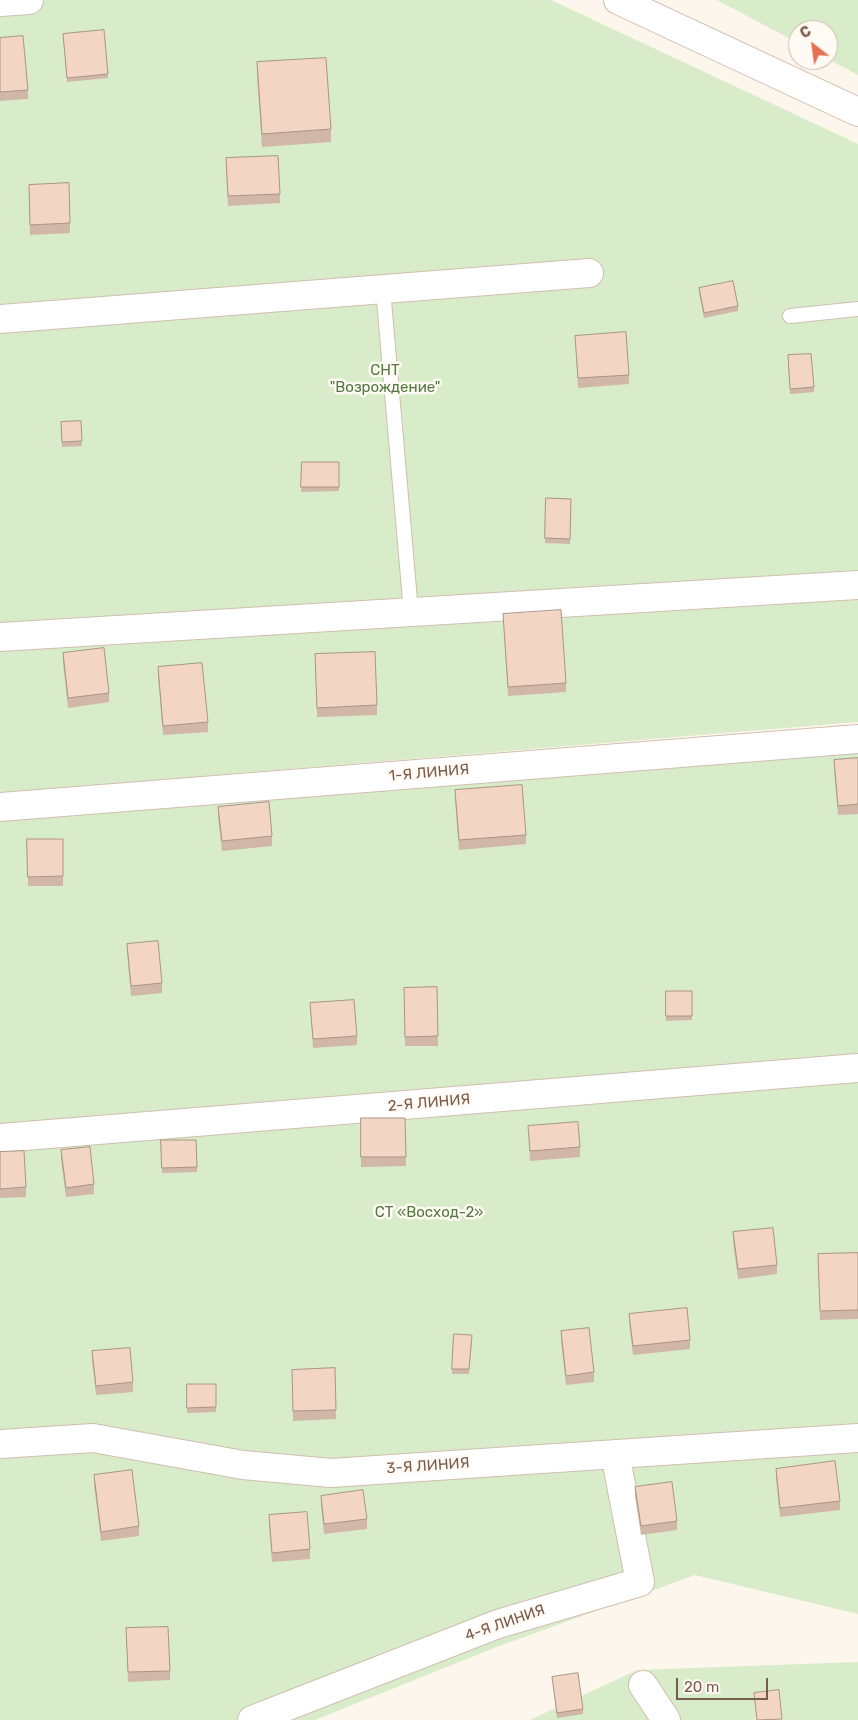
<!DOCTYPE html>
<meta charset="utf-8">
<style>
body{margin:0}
#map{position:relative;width:858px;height:1720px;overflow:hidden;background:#fdf6ec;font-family:Rubik,sans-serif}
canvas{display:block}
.north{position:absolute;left:788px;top:20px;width:50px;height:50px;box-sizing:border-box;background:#fffaf3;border:1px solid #cabbb1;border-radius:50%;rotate:330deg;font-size:14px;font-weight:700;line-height:20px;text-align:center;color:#7a5c4d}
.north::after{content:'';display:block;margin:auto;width:18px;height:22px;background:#e76f51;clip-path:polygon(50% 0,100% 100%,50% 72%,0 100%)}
.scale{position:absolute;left:676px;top:1678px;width:92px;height:22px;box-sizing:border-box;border:2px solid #7a5c4d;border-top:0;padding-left:6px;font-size:15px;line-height:18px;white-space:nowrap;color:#7a5c4d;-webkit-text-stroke:4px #fffaf3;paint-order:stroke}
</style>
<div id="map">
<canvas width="858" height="1720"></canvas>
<div class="north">С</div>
<div class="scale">20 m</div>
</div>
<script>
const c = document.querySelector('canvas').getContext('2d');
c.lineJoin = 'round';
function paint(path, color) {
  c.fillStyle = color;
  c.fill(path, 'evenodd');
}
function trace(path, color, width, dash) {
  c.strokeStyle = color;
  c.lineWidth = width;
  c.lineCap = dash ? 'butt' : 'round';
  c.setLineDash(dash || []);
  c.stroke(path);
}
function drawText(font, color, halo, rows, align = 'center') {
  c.font = font + ' Rubik,sans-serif';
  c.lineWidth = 5;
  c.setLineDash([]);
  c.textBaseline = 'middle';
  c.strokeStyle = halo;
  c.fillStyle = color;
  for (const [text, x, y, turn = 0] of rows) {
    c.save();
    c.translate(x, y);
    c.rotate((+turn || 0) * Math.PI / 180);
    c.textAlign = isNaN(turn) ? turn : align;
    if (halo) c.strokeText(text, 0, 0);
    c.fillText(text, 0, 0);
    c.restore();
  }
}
paint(new Path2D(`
 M0 0H551L858 144V722L0 793Z
 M717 0H858V75L828 59V30H798V43Z
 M858 741V1614L695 1575 494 1648 315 1720H0V814Z
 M858 1662V1720H530L637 1670Z`), '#d8ecc9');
const lane = new Path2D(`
 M383 289 411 612
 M790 316 858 309`);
const street = new Path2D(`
 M618 0 858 112
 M0 2 29 0
 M0 319 589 273
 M0 637 858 585
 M0 807 858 739
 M0 1138 858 1068
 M0 1444 93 1438 243 1465 331 1473 858 1438
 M643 1685 666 1720
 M252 1720 498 1624 640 1582 615 1454`);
trace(lane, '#d1beb0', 16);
trace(street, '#d1beb0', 30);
trace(lane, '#fff', 14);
trace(street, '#fff', 28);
paint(new Path2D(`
 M63 34 108 74V78L67 82Z
 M0 38 28 90V99L0 101Z
 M257 62 331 129V142L262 147 257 76Z
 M226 168 280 194V203L228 206Z
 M29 195 70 223V233L30 235Z
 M699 288 738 306V311L704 318 699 293Z
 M575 336 629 375V384L578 388Z
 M788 360 814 387V392L790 394Z
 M81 421 82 446 62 447 61 422Z
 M302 462H339V491L301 492Z
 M546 498 571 499 570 544 545 543Z
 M503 614 566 683V692L508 696Z
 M63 653 109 693V702L68 708 63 663Z
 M315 654 377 705V715L317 717Z
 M158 667 208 722V732L163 735 158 677Z
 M858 758V814L838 815 834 770V760Z
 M455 790 526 835V844L459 850 455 800Z
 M218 807 272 836V846L222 851 218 817Z
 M27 839H63V886H28Z
 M127 944 162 983V993L131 996 127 953Z
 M437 987 438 1046H405L404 988Z
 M666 991H692V1020L666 1021Z
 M310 1003 357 1036V1045L313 1048Z
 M361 1118H405L406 1166 361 1167Z
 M528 1126 580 1147V1157L530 1161Z
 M161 1140H196L197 1172 162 1173Z
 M61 1150 94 1184V1194L66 1197 61 1160Z
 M0 1152 26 1187V1197L0 1198Z
 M733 1232 777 1265V1274L738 1279 733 1242Z
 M858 1253V1319L820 1320 818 1263Z
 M629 1314 690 1340V1349L633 1355 629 1323Z
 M561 1331 594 1372V1382L566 1385 561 1341Z
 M472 1340 469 1374H452V1369Z
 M92 1351 133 1382V1392L96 1395 92 1361Z
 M335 1368 336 1419 293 1421 292 1370Z
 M187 1384H216V1412L187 1413Z
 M776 1469 840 1501V1510L780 1517 776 1478Z
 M94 1475 139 1526V1536L101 1541 94 1485Z
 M635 1487 677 1521V1530L641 1535 635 1496Z
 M321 1496 367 1519V1529L324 1534 321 1505Z
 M269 1515 310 1549V1559L272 1562 269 1524Z
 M126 1628 170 1671V1680L128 1682Z
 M552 1677 583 1709V1714L557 1718Z`), '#d1b7a8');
const building = new Path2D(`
 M104 30 108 74 67 78 63 34Z
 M23 36 28 90 0 92V38Z
 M326 58 331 129 262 134 257 62Z
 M278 156 280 194 228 196 226 158Z
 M69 183 70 223 30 225 29 185Z
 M733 281 738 306 704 313 699 288Z
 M626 332 629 375 578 378 575 336Z
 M811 354 814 387 790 389 788 355Z
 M81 421 82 441 62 442 61 422Z
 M302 462H339V487H301Z
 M546 498 571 499 570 539 545 538Z
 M561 610 566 683 508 687 503 614Z
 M104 648 109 693 68 698 63 653Z
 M375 652 377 705 317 708 315 654Z
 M202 663 208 722 163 726 158 667Z
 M858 758V804L838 806 834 760Z
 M522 785 526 835 459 840 455 790Z
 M269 802 272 836 222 841 218 807Z
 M27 839H63V876L28 877Z
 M158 941 162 983 131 986 127 944Z
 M437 987 438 1036 405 1037 404 988Z
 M666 991H692V1016H666Z
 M354 1000 357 1036 313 1039 310 1003Z
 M361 1118H405L406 1157H361Z
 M578 1122 580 1147 530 1151 528 1126Z
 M161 1140H196L197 1167 162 1168Z
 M90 1147 94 1184 66 1188 61 1150Z
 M24 1151 26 1187 0 1189V1152Z
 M773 1228 777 1265 738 1269 733 1232Z
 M858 1253V1310L820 1311 818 1254Z
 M687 1308 690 1340 633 1346 629 1314Z
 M589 1328 594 1372 566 1376 561 1331Z
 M454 1334 472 1335 469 1369H452Z
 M130 1348 133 1382 96 1386 92 1351Z
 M335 1368 336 1410 293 1411 292 1370Z
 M187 1384H216V1407L187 1408Z
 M835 1461 840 1501 780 1508 776 1469Z
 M132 1470 139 1526 101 1532 94 1475Z
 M672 1482 677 1521 641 1526 635 1487Z
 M363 1490 367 1519 324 1524 321 1496Z
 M307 1512 310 1549 272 1553 269 1515Z
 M168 1627 170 1671 128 1672 126 1628Z
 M578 1673 583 1709 557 1713 552 1677Z
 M779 1690 782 1719 757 1720 754 1693Z`);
paint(building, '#f3d5c3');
trace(building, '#aa9588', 1);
drawText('15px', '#537a41', '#fffaf3', [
 ["СНТ",385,371],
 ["\"Возрождение\"",385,388],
 ["СТ «Восход-2»",429,1213]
]);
drawText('15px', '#7a5c4d', '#fffaf3', [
 ["1-Я ЛИНИЯ",429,773,-5],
 ["2-Я ЛИНИЯ",429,1103,-5],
 ["3-Я ЛИНИЯ",428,1466,-4],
 ["4-Я ЛИНИЯ",505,1623,-19]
]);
</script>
